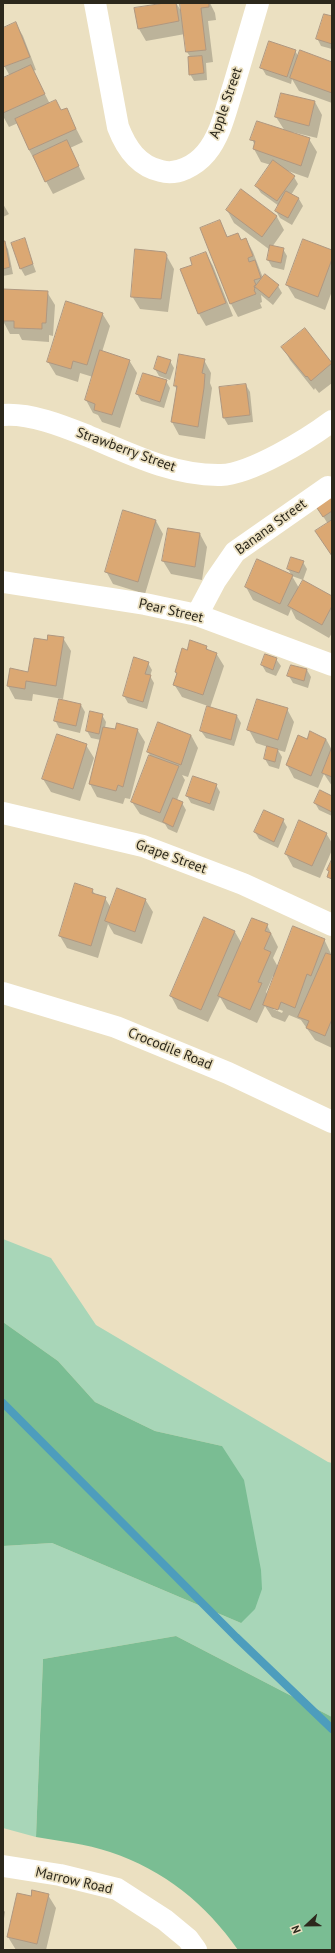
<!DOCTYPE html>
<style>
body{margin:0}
#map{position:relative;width:335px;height:1953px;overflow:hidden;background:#ebe0c1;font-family:"PT Sans",sans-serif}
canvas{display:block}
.frame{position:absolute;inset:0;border:4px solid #2c281c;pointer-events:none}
.north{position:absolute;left:287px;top:1905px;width:40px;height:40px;-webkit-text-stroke:3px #ebe0c1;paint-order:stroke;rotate:248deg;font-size:11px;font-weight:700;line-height:16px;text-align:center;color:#2c281c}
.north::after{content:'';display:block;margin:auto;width:14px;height:18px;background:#2c281c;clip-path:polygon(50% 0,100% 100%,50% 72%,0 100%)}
</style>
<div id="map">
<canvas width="335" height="1953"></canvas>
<div class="frame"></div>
<div class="north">N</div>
</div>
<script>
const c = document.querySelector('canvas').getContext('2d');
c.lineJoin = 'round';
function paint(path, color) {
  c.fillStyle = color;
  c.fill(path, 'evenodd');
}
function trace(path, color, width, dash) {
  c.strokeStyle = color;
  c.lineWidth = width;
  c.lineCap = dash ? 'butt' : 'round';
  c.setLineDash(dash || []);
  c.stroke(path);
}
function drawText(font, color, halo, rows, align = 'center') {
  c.font = font + ' "PT Sans",sans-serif';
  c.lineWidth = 3.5;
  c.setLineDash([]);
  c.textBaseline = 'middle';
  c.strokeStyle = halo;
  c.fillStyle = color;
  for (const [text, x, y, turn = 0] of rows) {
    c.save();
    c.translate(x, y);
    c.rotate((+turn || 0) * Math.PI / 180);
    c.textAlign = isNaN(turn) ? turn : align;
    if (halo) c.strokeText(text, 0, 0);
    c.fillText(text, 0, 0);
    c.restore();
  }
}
paint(new Path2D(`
 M3 1239 51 1258 96 1325 328 1462 332 1463V1717L176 1636 43 1659 36 1837 3 1828V1546L52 1543 241 1623 222 1446 155 1431 95 1402 58 1361 3 1322Z`), '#a8d6b8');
paint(new Path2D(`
 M3 1322 58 1361 95 1402 155 1431 222 1446 244 1480 261 1570 262 1589 255 1609 241 1623 52 1543 3 1546Z
 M176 1636 332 1717V1950H238C206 1904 164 1870 110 1852 86 1844 60 1841 36 1837L43 1659Z`), '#7abd93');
paint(new Path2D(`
 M170 3H176L183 14 181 3H210L215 13 216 20 208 21 213 62 206 63 207 80 194 81 190 74 191 58 187 52 185 34 146 41 139 29Z
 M332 17V49L321 46 317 38Z
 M16 24 23 36 36 70 33 71 50 104 61 111 66 109 83 142 70 148 85 179 53 194 29 150 18 123 9 127 3 116V79L10 76 3 64V29Z
 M295 51 299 57 332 63V103L299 91 292 79 291 84 266 75 262 68Z
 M282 94 315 102 322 115 317 138 292 132 291 133 309 139 317 152 308 178 288 171 294 177 298 184 291 195 299 199 303 206 292 225 280 218 276 211 279 206 261 193 256 186 271 165 261 162 254 149 255 146 252 139 285 131 276 117Z
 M241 191 277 217 284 230 272 247 283 249 287 256 284 270 272 267 268 260 270 250 234 223 227 210Z
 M3 204 9 214 3 217Z
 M220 221 228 238 238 234 242 241 246 239 253 252 263 278 265 276 278 286 282 293 273 305 261 295 262 302 260 303 262 308 238 317 231 304 201 228Z
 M24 239 36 272 25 276 21 269Z
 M3 242 8 249 13 274 3 276Z
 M332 251V291L325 310 295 298 287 285Z
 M165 253 174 269 168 312 140 309 132 296Z
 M206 253 213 266 233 316 206 326 199 314 194 265Z
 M47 292 55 305 53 336 49 335V342L22 340 19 334H10L3 321V312Z
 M102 313 110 326 102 352 129 360 137 373 120 428 102 422 98 415 93 413 86 400 93 377 80 373 78 382 56 375 48 362Z
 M305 330 332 365V383L319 393 315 388 314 390 290 360 283 347Z
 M204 360 211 373 210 383 212 388 205 439 179 435 172 422 177 390 175 386Z
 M170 361 174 368 170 380 159 376 155 369Z
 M166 381 170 388 164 408 141 401 137 394Z
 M246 385 250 392 253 422 228 425 224 418Z
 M332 497V556L324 544 328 524 321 513Z
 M156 521 163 534 145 594 113 584 106 571Z
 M200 534 207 547 202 580 171 574 163 561Z
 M258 560 292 576 299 588 332 597V633L329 638 296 619 291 609 288 616 253 600 246 587Z
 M303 562 307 569 303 580 292 576 288 569Z
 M63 638 71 651 63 699 33 694 32 701 15 699 8 686 29 673 48 641Z
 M206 647 209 651 216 653 224 666 210 708 237 716 241 723 234 746 206 738 201 731 208 706 182 697 174 684 177 675 176 672 187 651Z
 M276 659 281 666 276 676 266 672 262 665Z
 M148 663 152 670 150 676 154 683 147 709 128 703 124 696Z
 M307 670 311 677 308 688 293 683 289 676Z
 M60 700 81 705 85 712 80 733 59 728 55 720Z
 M287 709 294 722 285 752 278 750 282 757 279 769 269 766 265 759 268 747 256 743 249 730Z
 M102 715 106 722 105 728 116 731 137 729 145 742 130 799 125 798 123 804 97 797 90 784 101 740 91 738 87 731Z
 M191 735 198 748 188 777 182 775 185 780 177 800 182 803 186 810 177 833 168 829 165 824 140 814 132 802 150 755 148 752Z
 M326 739 332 750V786L324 774 318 788 294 778 287 765 308 740Z
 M86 745 94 758 80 801 51 792 43 779Z
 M216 785 220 792 214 811 191 803 187 796Z
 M332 797V816L319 810 315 803Z
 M283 820 287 827 278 848 259 839 255 832Z
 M326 833 332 843V850L320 878 293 867 286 854Z
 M92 890 95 894 105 898 111 908 145 899 153 912 142 944 114 934 108 924 98 958 67 948 60 936Z
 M205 919 235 932 242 944 267 925 278 947 273 958 278 967 324 939 332 956V1048L315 1040 301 1020 289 1015 285 1022 272 1017 265 1006 257 1023 227 1009 220 997 208 1022 178 1009 171 996ZM273 976 274 977 268 995 266 992ZM273 1007 283 1011 282 1013 273 1009Z
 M48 1895 56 1908 46 1950H16L8 1937 31 1898Z
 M3 1909 5 1912 3 1925Z`), '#0003');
trace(new Path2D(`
 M3 1403 236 1637 332 1729`), '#4d9dbd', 8);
const building = new Path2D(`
 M165 3H176L179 21 138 29 134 8Z
 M180 3H209V7L201 8 206 50 186 52Z
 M324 14 332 16V44L316 39Z
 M16 22 30 57 3 67V28Z
 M269 41 296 50 287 77 260 68Z
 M300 50 332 62V93L290 78Z
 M202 56 204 73 189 75 188 57Z
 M31 65 45 94 3 113V78Z
 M281 93 315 101 309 126 275 117Z
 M56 100 61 110 67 108 76 129 29 150 15 119Z
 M257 121 310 138 301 166 253 149 255 141 250 140Z
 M67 140 79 166 45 182 33 156Z
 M273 160 295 176 277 201 255 186Z
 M241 189 277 216 262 237 226 210Z
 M286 191 299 198 288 218 275 211Z
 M220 220 227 237 238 233 241 240 246 238 253 256 248 258 249 262 255 260 261 278 254 280 256 285 254 286 255 289 254 290 256 294 230 304 200 228Z
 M25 238 33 264 20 269 11 243Z
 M303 239 332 250V259L318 297 286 285Z
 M3 241H5L10 267 3 269Z
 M270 245 284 248 281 263 267 260Z
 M135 249 165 252 167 255 161 299 131 297Z
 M206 252 226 303 198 314 180 269 192 265 190 258Z
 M265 274 279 285 269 298 255 287Z
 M3 289 48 291 46 323H42V329L14 328V321H3Z
 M66 301 103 313 87 365 73 361 71 369 47 362Z
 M305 328 332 363 311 381 307 376 306 377 281 347Z
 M100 350 130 360 112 415 94 410 95 404 85 400Z
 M179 354 205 359 202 373 205 374 204 388 198 427 171 422 177 386H174Z
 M158 356 171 360 166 374 154 369Z
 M143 373 167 380 160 402 136 394Z
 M246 384 250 415 223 418 219 387Z
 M332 495V511L323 517 315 505Z
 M123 510 156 520 138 582 105 572Z
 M332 520V556L315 531Z
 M168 528 200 533 195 567 162 561Z
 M291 557 304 561 299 573 287 569Z
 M257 559 293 575 280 604 245 587Z
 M303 580 332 596V606L322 625 288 606Z
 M48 635 64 637 56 686 26 681 25 689 7 686 10 668 28 672 34 638 47 640Z
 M190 640 207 646 206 649 217 653 203 695 173 685 177 673 175 672 182 648 187 650Z
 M265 654 277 658 273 670 261 665Z
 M134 657 149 662 145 674 151 675 143 702 123 696Z
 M291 665 307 669 304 681 287 676Z
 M59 699 81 704 76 726 54 721Z
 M257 699 288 708 278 740 247 730Z
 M207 706 237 715 231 740 200 731Z
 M90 711 103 714 99 734 86 731Z
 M158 722 191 735 181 765 147 752Z
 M117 723 138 729 123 787 118 785 116 791 89 784 103 727 115 729Z
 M310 731 326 739 311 776 286 765 298 735 307 739Z
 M57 734 87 744 73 789 42 779Z
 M267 746 278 749 275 762 264 759Z
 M332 747V777L322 773Z
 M149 755 179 766 160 813 131 802Z
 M193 776 217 784 210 804 186 796Z
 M320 790 332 796V812L314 803Z
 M173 798 183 802 173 827 163 822Z
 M264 810 284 819 274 842 254 832Z
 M299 820 327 833 312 866 285 854Z
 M332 859V879L327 877 329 871 327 870Z
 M75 883 93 889 92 893 106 897 91 946 59 936Z
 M117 888 146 899 135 932 105 921Z
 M204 917 235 931 201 1010 170 996Z
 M252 918 268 924 265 931 271 933 264 949 271 952 258 982 262 983 250 1010 218 996Z
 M293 926 325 939 311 976 307 974 295 1008 281 1002 278 1010 263 1005Z
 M326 953 332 955V1019L325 1036 306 1028 309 1021 298 1017Z
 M32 1890 49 1894 37 1944 7 1937 17 1893 31 1896Z`);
paint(building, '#dba873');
trace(building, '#af9780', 1);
trace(new Path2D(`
 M95 3 118 127C126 148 138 166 161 171 177 176 196 165 206 153 221 135 226 109 233 88 241 60 250 31 258 3
 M3 415C31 413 63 426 88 436 130 454 174 476 221 475 251 474 308 439 332 421
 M3 582 145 604 197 615 332 665
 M197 615 215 581 235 552 328 487
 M3 813 143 846 243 884 332 925
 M3 993 116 1027 228 1073 332 1122
 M3 1866 60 1875 117 1889 165 1920 188 1939 196 1950`), '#fff', 22);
drawText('14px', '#2c281c', '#ebe0c1', [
 ["Apple Street",226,103,-71],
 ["Strawberry Street",126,450,20],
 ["Banana Street",271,527,-36],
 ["Pear Street",171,611,13],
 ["Grape Street",171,857,20],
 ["Crocodile Road",170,1049,22],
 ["Marrow Road",74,1881,13]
]);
</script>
